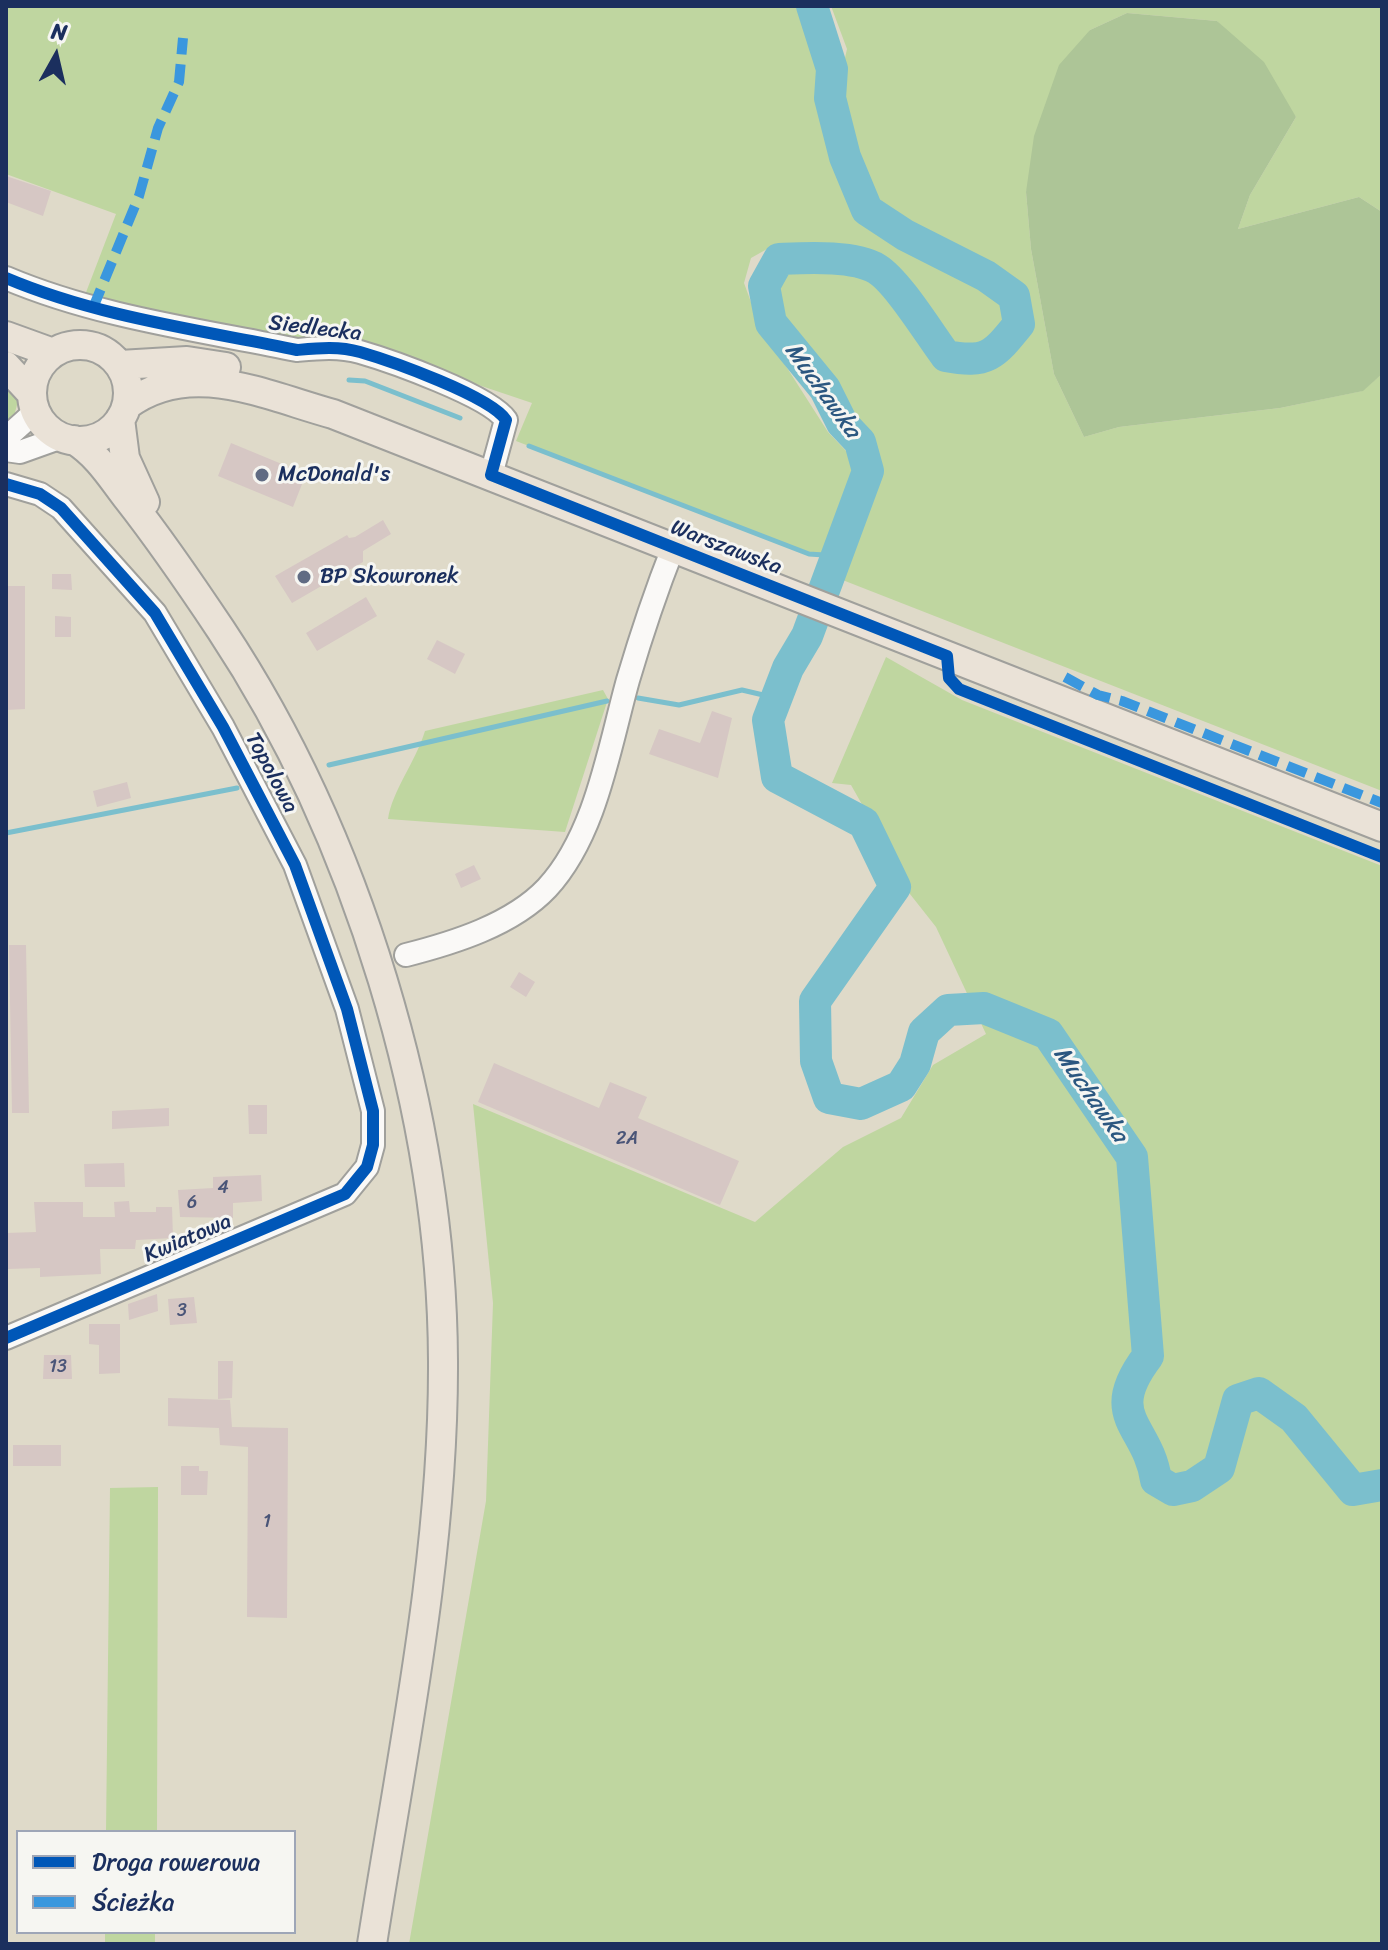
<!DOCTYPE html>
<meta charset="utf-8">
<style>
body{margin:0}
#map{position:relative;width:1388px;height:1950px;overflow:hidden;background:#dfdac9;font-family:Sriracha,sans-serif}
canvas{display:block}
.frame{position:absolute;inset:0;border:8px solid #1b2f5e;pointer-events:none}
.legend{position:absolute;left:16px;top:1830px;width:280px;height:104px;box-sizing:border-box;background:#f6f6f2;border:2px solid #9ea6b7;margin:0;padding:10px 14px;list-style:none;font-size:24px;color:#1b2f5e}
.legend li{display:flex;align-items:center;gap:16px;height:40px}
.legend b{width:40px;border:2px solid #9ea6b7}
.north{position:absolute;left:16px;top:16px;width:80px;height:80px;-webkit-text-stroke:6px #f6f6f2;paint-order:stroke;rotate:8deg;font-size:22px;font-weight:700;line-height:32px;text-align:center;color:#1b2f5e}
.north::after{content:'';display:block;margin:auto;width:28px;height:36px;background:#1b2f5e;clip-path:polygon(50% 0,100% 100%,50% 72%,0 100%)}
</style>
<div id="map">
<canvas width="1388" height="1950"></canvas>
<div class="frame"></div>
<ul class="legend">
<li><b style="height:10px;background:#0057b8"></b>Droga rowerowa</li>
<li><b style="height:10px;background:#3a97de"></b>Ścieżka</li>
</ul>
<div class="north">N</div>
</div>
<script>
const c = document.querySelector('canvas').getContext('2d');
c.lineJoin = 'round';
function paint(path, color) {
  c.fillStyle = color;
  c.fill(path, 'evenodd');
}
function trace(path, color, width, dash) {
  c.strokeStyle = color;
  c.lineWidth = width;
  c.lineCap = dash ? 'butt' : 'round';
  c.setLineDash(dash || []);
  c.stroke(path);
}
function drawText(font, color, halo, rows, align = 'center') {
  c.font = font + ' Sriracha,sans-serif';
  c.lineWidth = 6;
  c.setLineDash([]);
  c.textBaseline = 'middle';
  c.strokeStyle = halo;
  c.fillStyle = color;
  for (const [text, x, y, turn = 0] of rows) {
    c.save();
    c.translate(x, y);
    c.rotate((+turn || 0) * Math.PI / 180);
    c.textAlign = isNaN(turn) ? turn : align;
    if (halo) c.strokeText(text, 0, 0);
    c.fillText(text, 0, 0);
    c.restore();
  }
}
paint(new Path2D(`
 M6 6H803C810 27 825 54 827 75 828 83 823 92 824 100 825 114 846 197 853 206 888 249 1006 263 1010 321L987 352 964 354 946 348 894 272 853 253 776 244 751 258 744 283 759 324 828 432 848 453 856 477 832 556 809 554 516 441 532 403 339 338 294 339 85 295 116 214 6 174Z
 M831 6H1382V212L1359 197 1238 229 1250 195 1296 117 1217 21 1127 13 1090 30 1026 192 1031 249 1054 374 1084 437 1119 427 1280 408 1362 391 1382 374V791L840 579C848 556 875 487 875 468 875 430 801 345 777 313L782 269C806 264 836 261 861 272 897 288 927 367 967 370 977 371 993 363 1003 361L1025 325 1015 292 1003 279 873 206 836 98 847 49Z
 M6 381 18 401 13 420 6 426Z
 M886 657 962 700 1382 866V1944H409L486 1501 493 1303 473 1104 755 1222 843 1147 901 1118 933 1065 986 1034 936 927 880 856 868 815 851 785 832 783Z
 M603 690 608 699 565 832 388 819C392 791 416 761 425 731Z
 M158 1487 157 1832H106L110 1488Z
 M105 1932H155V1944H105Z`), '#bfd6a0');
paint(new Path2D(`
 M1127 13 1217 21 1264 62 1296 117 1250 195 1238 229 1359 197 1382 212V374L1363 391 1280 408 1119 427 1084 437 1054 374 1031 249 1026 192 1034 136 1059 65 1090 30Z`), '#adc597');
trace(new Path2D(`
 M349 380 365 381 460 418
 M529 446 809 554 839 556
 M638 698 679 705 742 690 776 698
 M329 765 607 701
 M269 780 280 777
 M6 833 237 788`), '#7bbfcd', 5);
trace(new Path2D(`
 M812 6 832 69 830 98 845 157 867 210 905 235 986 276 1014 296 1019 324C994 355 987 364 946 356 930 335 898 282 877 269 854 255 805 258 779 259L764 286 771 323 825 389 842 423 860 442 868 471 807 636 788 668 768 720 777 777 864 823 895 887 815 1001 816 1061 829 1098 861 1104 901 1086 915 1064 924 1032 948 1010 984 1008 1048 1034 1132 1157 1148 1356C1101 1418 1148 1424 1156 1480L1173 1490 1192 1486 1219 1468 1238 1400 1259 1393 1294 1418 1353 1490 1382 1485`), '#7bbfcd', 32);
paint(new Path2D(`
 M6 176 51 191 43 216 6 202Z
 M231 443 306 474 293 507 218 476Z
 M383 520 391 534 363 551V562L292 603 275 576 347 535 349 538 355 537Z
 M52 574H71L72 590 52 589Z
 M6 586H25V709L6 710Z
 M366 597 377 616 317 651 306 633Z
 M55 616 71 617V637H55Z
 M437 640 465 654 455 674 427 659Z
 M712 711 732 718 718 778 649 754 659 729 700 743Z
 M127 782 131 798 97 807 93 791Z
 M474 865 481 879 461 888 455 874Z
 M9 945H26L29 1113H12Z
 M519 972 535 982 526 997 510 987Z
 M494 1063 599 1108 610 1082 647 1097 638 1118 739 1161 720 1205 478 1102Z
 M248 1105H267V1134H249Z
 M169 1108V1126L112 1129V1111Z
 M124 1163 125 1187H85L84 1164Z
 M261 1175 262 1201 233 1203V1218L180 1217 178 1190 213 1188V1177Z
 M129 1201 130 1212H156V1207H172L173 1238 136 1240 135 1249H100L101 1274 40 1277V1268L8 1269 6 1233 36 1232 34 1202H83V1217H115L114 1202Z
 M157 1294 158 1311 129 1320 128 1304Z
 M194 1297 197 1323 170 1325 168 1299Z
 M89 1324H120V1373L99 1374V1345L89 1344Z
 M44 1355H71L72 1379H43Z
 M218 1361H233L232 1398 218 1399Z
 M168 1398 230 1400 232 1427 288 1428 287 1618 247 1617 248 1447 220 1445 219 1428 168 1426Z
 M13 1445H61V1466H13Z
 M181 1466H199V1471H208L207 1495H181Z`), '#d6c7c4');
const minor = new Path2D(`
 M6 278C98 317 200 330 297 350 319 348 339 346 360 352 391 361 490 396 506 420L491 475
 M6 438 36 411
 M6 450 20 452 62 437
 M6 484 40 494 61 508 155 613 223 727 295 865 347 1009 373 1111V1145L367 1167 345 1194 6 1338
 M406 955C453 943 512 925 547 888 596 835 609 748 628 680 641 636 656 591 673 548`);
const major = new Path2D(`
 M6 336 53 353
 M32 393a48 48 0 1 1 96 0a48 48 0 1 1-96 0Z
 M120 365 187 361 226 367
 M6 366 32 394
 M127 405C190 358 264 395 333 414L1382 827
 M120 419 125 458 145 502
 M74 440C98 455 111 477 128 499 161 541 191 585 221 630 357 835 442 1114 443 1361 444 1556 402 1752 372 1944`);
trace(minor, '#a0a09c', 26);
trace(major, '#a0a09c', 32);
trace(minor, '#faf9f7', 22);
trace(major, '#eae2d7', 28);
trace(new Path2D(`
 M93 308 139 196 158 128 179 82 183 38
 M1065 677 1098 695 1122 701 1382 803`), '#3a97de', 10, [20, 10]);
trace(new Path2D(`
 M6 278C98 317 200 330 297 350 319 348 339 346 360 352 391 361 490 396 506 420L491 475 947 656 949 678 959 689 1382 857
 M6 484 40 494 61 508 155 613 223 727 295 865 347 1009 373 1111V1145L367 1167 345 1194 6 1338`), '#0057b8', 12);
for (const [x, y, r, color] of [
 [262,475,8,"#606b83"],
 [304,577,8,"#606b83"]
]) {
  const dot = new Path2D();
  dot.arc(x, y, r, 0, 2 * Math.PI);
  c.fillStyle = color;
  c.fill(dot);
  trace(dot, '#f6f6f2', 3);
}
drawText('18px', '#4a5578', null, [
 ["2A",627,1139],
 ["4",223,1188],
 ["6",192,1203],
 ["3",182,1311],
 ["13",58,1367],
 ["1",267,1522]
]);
drawText('22px', '#1b2f5e', '#f6f6f2', [
 ["Siedlecka",315,329,7],
 ["Warszawska",726,548,21],
 ["Topolowa",271,773,62],
 ["Kwiatowa",188,1239,-23]
]);
drawText('22px', '#1b2f5e', '#f6f6f2', [
 ["McDonald's",278,475],
 ["BP Skowronek",320,577]
], 'left');
drawText('italic 24px', '#2b5780', '#f6f6f2', [
 ["Muchawka",822,391,54],
 ["Muchawka",1090,1095,55]
]);
</script>
